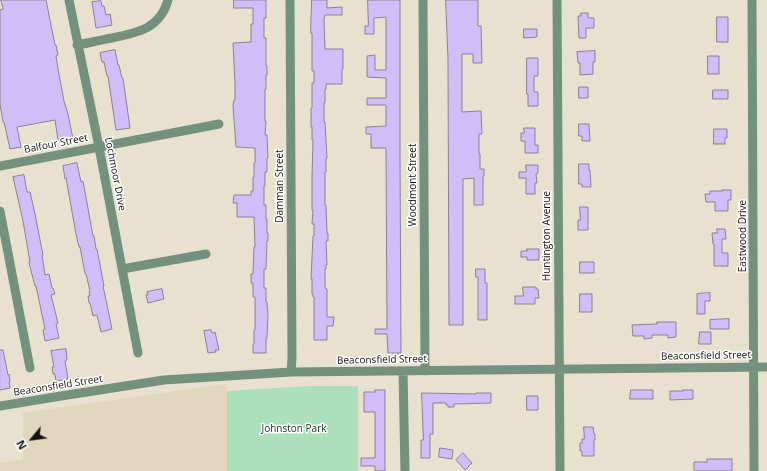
<!DOCTYPE html>
<style>
body{margin:0}
#map{position:relative;width:767px;height:471px;overflow:hidden;background:#e8e1cf;font-family:"Open Sans",sans-serif}
canvas{display:block}
.north{position:absolute;left:12px;top:419px;width:40px;height:40px;-webkit-text-stroke:3px #fff;paint-order:stroke;rotate:241deg;font-size:11px;font-weight:700;line-height:16px;text-align:center;color:#14120c}
.north::after{content:'';display:block;margin:auto;width:14px;height:18px;background:#14120c;clip-path:polygon(50% 0,100% 100%,50% 72%,0 100%)}
</style>
<div id="map">
<canvas width="767" height="471"></canvas>
<div class="north">N</div>
</div>
<script>
const c = document.querySelector('canvas').getContext('2d');
c.lineJoin = 'round';
function paint(path, color) {
  c.fillStyle = color;
  c.fill(path, 'evenodd');
}
function trace(path, color, width, dash) {
  c.strokeStyle = color;
  c.lineWidth = width;
  c.lineCap = dash ? 'butt' : 'round';
  c.setLineDash(dash || []);
  c.stroke(path);
}
function drawText(font, color, halo, rows, align = 'center') {
  c.font = font + ' "Open Sans",sans-serif';
  c.lineWidth = 3;
  c.setLineDash([]);
  c.textBaseline = 'middle';
  c.strokeStyle = halo;
  c.fillStyle = color;
  for (const [text, x, y, turn = 0] of rows) {
    c.save();
    c.translate(x, y);
    c.rotate((+turn || 0) * Math.PI / 180);
    c.textAlign = isNaN(turn) ? turn : align;
    if (halo) c.strokeText(text, 0, 0);
    c.fillText(text, 0, 0);
    c.restore();
  }
}
paint(new Path2D(`
 M226 384 227 391V471H0V463L23 459V413Z`), '#e1d7be');
paint(new Path2D(`
 M308 386H358V471H227V391Z`), '#ace0bb');
const building = new Path2D(`
 M1 0H46L55 45H56L58 55 56 56 58 69 64 101 68 114 73 139 62 141 61 139 58 140 55 120 17 127 21 147 10 149 4 122H3L0 104V10L3 9Z
 M234 0H266V18H264V38H266V66H267V75H266V89H265V121H266L265 135H267L268 158H267V172H265V186H264V205H266V219H267V233H268V241H267L266 269H264V288H266V302H267L268 316 267 338H266V353H253V344H254V330H255V297H253V283H251V274H253L254 247H255L254 217H237V203H233L234 195H251V191H253V177H254V163H255V148L236 147 233 106 234 100H235V84L233 43 251 42V24H253V8H234Z
 M312 0H327V8L342 7V15H325L324 19 325 49H343V69H342V84H326V89H325V103H324V122H325L327 158H326V172H325V205H326L327 233H328V241H326L327 265H326V269H325V288L327 289V317H334L333 326H327V340H314V297H313V294H312V279H311L313 236H314V224H312L313 210H312V177L313 140H312V127H311V108H312V83H314V71H312V33H311Z
 M368 0H400V153L401 353H388L387 334H375V329H387L386 148H371V134H366V127L386 126V105H367V98H386V78L367 77V56L375 55V70H386V17L374 18V34H365V26H368Z
 M446 0H478V26H481L482 63H473V54H462V112L481 111 482 134H479V154H480V169H484V176H483V205H474V178L463 179V325H449L448 59Z
 M101 1 102 6H104L106 15 110 14 112 25 96 28 92 2Z
 M581 13H588V18H594V28H586V38H579L578 16H581Z
 M717 17H728V42H717Z
 M524 29H537V37L524 38Z
 M115 50 118 65H119L122 78H123L130 128 116 130 108 76H107L104 62H102L100 53Z
 M595 51V62H593V74L580 75V63H578L577 52Z
 M708 56H719V74H708Z
 M527 58H538V76H534V92H538V106H528V94H527Z
 M579 87H588V98H579Z
 M713 90H728V99H713Z
 M579 124H589L590 141H582V136H579Z
 M524 128H535V145H538V153H525V141H521V133H524Z
 M714 129H727V138H725V144H714Z
 M77 163 81 182 83 181 93 236H94L96 249H97L104 286H103L106 300 112 329 101 332 97 315 93 316 90 303H89L88 296H90L89 292 90 291 86 274H85L80 247H79L76 234 66 178 65 179 63 166Z
 M579 164H589V170H590L591 187H582V184H579Z
 M526 165H538V173L536 174 537 183H535V194H526V178H519V172H526Z
 M24 175 27 192H30L34 209 43 255H42L45 275 49 274 52 288H53L55 294 51 295 58 323 56 324 59 338 45 341 43 330 45 329 36 286H35L31 271 29 262H30L23 221 13 177Z
 M722 190H731V200H728V211H715V202H706L705 194H710V191H722Z
 M580 207H588V230H578V220H580Z
 M717 229H725L726 239H722V253H728V266H714V244H713L712 233H717Z
 M527 249H539V260H527V257H521V251H527Z
 M580 262H594V273H580Z
 M476 269H485V283H487V320H478V277H476Z
 M523 287H536V289H538L539 298H535V304H515V296H523Z
 M162 289 164 299 148 303 146 295H148L147 292Z
 M710 293V301H705V314H697V294Z
 M580 294H592V312H580Z
 M729 319V329H710V320Z
 M657 322H676V337L668 338V335H652V338L644 339V336H633L632 325 657 324Z
 M211 330 212 333 215 332 219 350H215L216 352 208 353 204 331Z
 M700 332H711V344H699Z
 M66 349 67 360 65 361 68 379 56 381 55 374H53L52 367H54L51 351Z
 M0 350H3L8 375 9 374 10 382H9L10 388 0 390Z
 M375 390H385V471H375V466H361V458H375V412H364V392H375Z
 M631 390H653V399H630Z
 M683 390H693V399L670 400V391H683Z
 M422 393 476 394V393H491V403L454 404V407H448V405H446V403H433V434H430V458H421V440H423Z
 M527 396H538V410H527Z
 M584 427H593L594 434H595V440H594V456H582V451H580V443H582V439H584Z
 M440 448 453 450 452 459 439 457Z
 M463 453 472 463 465 470 456 460Z
 M707 459H732V471H694V462H707Z`);
paint(building, '#cfbef7');
trace(building, '#888394', 1);
trace(new Path2D(`
 M69 0 99 147 138 353
 M290 0 292 358 291 372
 M423 0 425 371
 M557 0 560 471
 M752 0 754 471
 M77 45C89 43 100 40 112 38 137 33 160 29 168 0
 M0 166 219 124
 M0 211 30 368
 M122 269 206 254
 M403 371 405 471
 M0 406 61 396 164 380 291 372 767 367`), '#73917d', 9);
drawText('10px', '#14120c', '#fff', [
 ["Balfour Street",56,144,-11],
 ["Lochmoor Drive",115,174,79],
 ["Woodmont Street",413,185,-90],
 ["Damman Street",280,186,-90],
 ["Huntington Avenue",547,236,-90],
 ["Eastwood Drive",743,236,-90],
 ["Beaconsfield Street",706,356,-1],
 ["Beaconsfield Street",382,360,-1],
 ["Beaconsfield Street",58,386,-9]
]);
drawText('10px', '#11301d', '#fff', [
 ["Johnston Park",294,429]
]);
</script>
